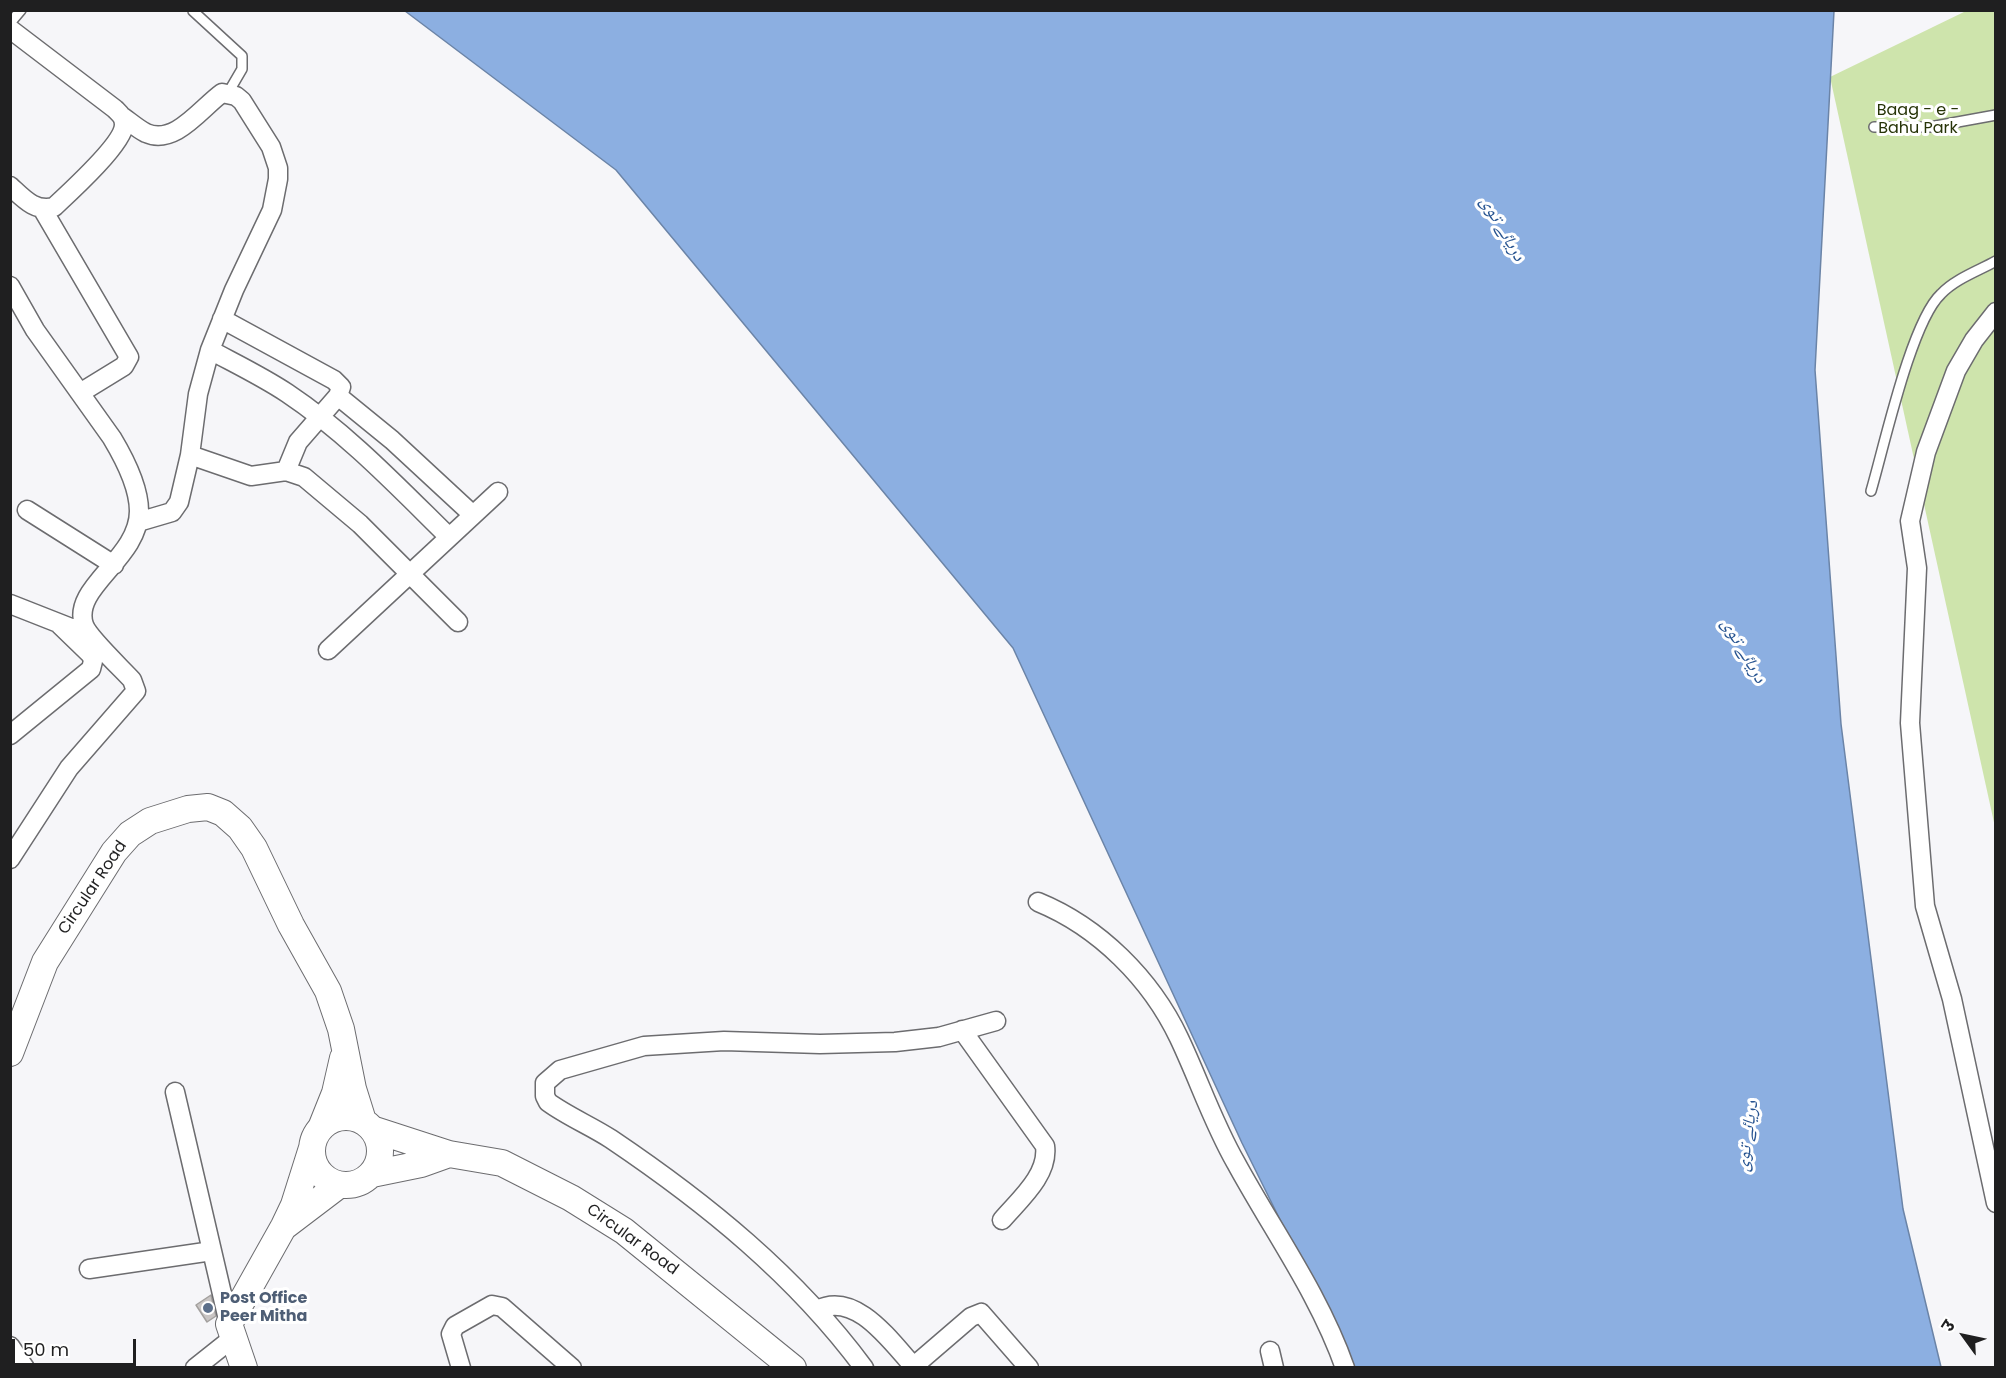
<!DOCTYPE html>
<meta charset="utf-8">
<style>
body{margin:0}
#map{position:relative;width:2006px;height:1378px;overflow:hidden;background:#f6f6f9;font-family:Poppins,"Noto Sans Devanagari",sans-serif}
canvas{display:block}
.frame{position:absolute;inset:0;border:12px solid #1f1f20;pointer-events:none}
.north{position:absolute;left:1934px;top:1306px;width:60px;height:60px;-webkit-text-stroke:4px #fff;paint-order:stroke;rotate:303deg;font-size:16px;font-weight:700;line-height:24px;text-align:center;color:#1f1f20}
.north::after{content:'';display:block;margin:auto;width:21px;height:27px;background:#1f1f20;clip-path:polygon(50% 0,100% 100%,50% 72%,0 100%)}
.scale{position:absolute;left:12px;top:1339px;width:124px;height:27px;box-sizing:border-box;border:3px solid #1f1f20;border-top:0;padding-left:8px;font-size:18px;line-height:21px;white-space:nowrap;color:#1f1f20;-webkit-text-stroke:4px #fff;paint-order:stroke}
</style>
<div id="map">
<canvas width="2006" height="1378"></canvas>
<div class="frame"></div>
<div class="north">उ</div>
<div class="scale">50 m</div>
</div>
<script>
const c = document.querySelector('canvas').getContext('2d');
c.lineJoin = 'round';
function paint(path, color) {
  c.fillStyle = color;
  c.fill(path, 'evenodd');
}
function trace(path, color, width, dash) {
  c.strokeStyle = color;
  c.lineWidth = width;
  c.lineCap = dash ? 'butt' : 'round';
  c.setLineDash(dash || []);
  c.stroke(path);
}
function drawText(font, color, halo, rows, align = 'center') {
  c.font = font + ' Poppins,"Noto Naskh Arabic",sans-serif';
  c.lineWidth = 6;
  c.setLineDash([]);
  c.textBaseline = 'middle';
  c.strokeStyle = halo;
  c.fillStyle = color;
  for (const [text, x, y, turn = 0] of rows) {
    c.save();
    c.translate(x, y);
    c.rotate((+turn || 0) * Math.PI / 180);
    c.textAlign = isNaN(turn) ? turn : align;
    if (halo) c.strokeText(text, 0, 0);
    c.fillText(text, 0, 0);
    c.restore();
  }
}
paint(new Path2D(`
 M1966 11H1995V827L1830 77Z`), '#cee4ac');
const water = new Path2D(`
 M405 11H1834L1815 370 1841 724 1903 1209 1941 1367H1353L1242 1143 1013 648 616 170Z`);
paint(water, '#8cafe1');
trace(water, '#6b84a7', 1.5);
const building = new Path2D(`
 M211 1295 216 1316 207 1322 196 1305Z`);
paint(building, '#c9c5c4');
trace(building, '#a3a09e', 1.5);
const lane = new Path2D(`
 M193 11 242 56V69L228 93
 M10 23 21 10
 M1874 127H1930L1996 115
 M1871 491C1884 447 1911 322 1941 294 1955 279 1978 271 1996 261`);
const street = new Path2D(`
 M10 29 115 109C120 114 124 117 124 125 123 144 69 193 54 207 35 212 24 199 10 186
 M123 117C130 122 138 129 146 133 175 146 201 108 222 93L236 96 242 101 271 147 278 168V179L272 210 234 290 210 350 198 394 190 455 179 502 172 512 138 522
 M43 210 129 357 124 366 80 393
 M10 286 35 330 112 438C124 458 139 487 139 511 139 559 71 587 84 625 88 637 122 669 132 680L136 691 69 768 10 859
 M1996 312 1974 340 1956 371 1926 452 1910 521 1917 568 1910 723 1925 906 1952 999 1996 1203
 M222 319 334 380 341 387 338 396 298 442 286 471
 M210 350C236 364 263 377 287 393 347 433 398 487 449 537
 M338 396 392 440 473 515
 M190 455 251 476 286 471 304 477 360 524 458 622
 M27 510 114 565
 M10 604 71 628
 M328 650 498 492
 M10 735 91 669 93 661 91 655 60 625
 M1038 902C1099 927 1151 979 1179 1038 1199 1080 1213 1123 1236 1163 1273 1231 1319 1294 1345 1368
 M962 1030 1045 1146C1049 1175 1019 1200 1002 1220
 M175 1092 229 1324
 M89 1269 212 1251
 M817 1310C856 1290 891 1342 915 1368
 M10 1346 25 1368
 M1270 1351 1274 1368
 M914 1366 971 1317 981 1313 1029 1368
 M195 1368 234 1337
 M461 1368 451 1334 455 1326 492 1305 502 1307 572 1368
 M864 1368C795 1275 706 1203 611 1139 591 1126 567 1116 548 1102L545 1096V1083L560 1070 644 1046 724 1041 820 1044 895 1042 939 1037 996 1021`);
const secondary = new Path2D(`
 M10 1053 45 962 114 852 130 834 150 821 188 809 208 807 223 813 240 828 254 848 291 925 328 991 341 1029 353 1089 363 1121
 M312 1151a34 34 0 1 1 68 0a34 34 0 1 1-68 0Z
 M321 1128 335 1093 343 1058
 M372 1129 449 1154 502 1163 571 1198 624 1231 793 1368
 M372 1174 421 1164 449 1154
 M285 1226 339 1185
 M244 1368 229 1324 284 1226 294 1205 312 1148`);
trace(lane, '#6c6c6f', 12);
trace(street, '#6c6c6f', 21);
trace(secondary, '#6c6c6f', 28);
trace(lane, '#fff', 9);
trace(street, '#fff', 18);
trace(secondary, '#fff', 26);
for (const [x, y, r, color] of [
 [208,1308,6,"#5c6f8a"]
]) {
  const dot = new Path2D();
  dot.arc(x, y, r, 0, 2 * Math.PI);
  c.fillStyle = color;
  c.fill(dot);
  trace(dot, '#fff', 2);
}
drawText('16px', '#273408', '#fff', [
 ["Baag - e -",1918,111],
 ["Bahu Park",1918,129]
]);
drawText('16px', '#1f1f20', '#fff', [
 ["Circular Road",93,888,-56],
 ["Circular Road",632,1240,36]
]);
drawText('bold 16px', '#4e5e75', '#fff', [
 ["Post Office",220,1299],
 ["Peer Mitha",220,1317]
], 'left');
drawText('italic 18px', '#275491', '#fff', [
 ["دریائے توی",1502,229,60],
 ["دریائے توی",1743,651,60],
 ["دریائے توی",1748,1136,-82]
]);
</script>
